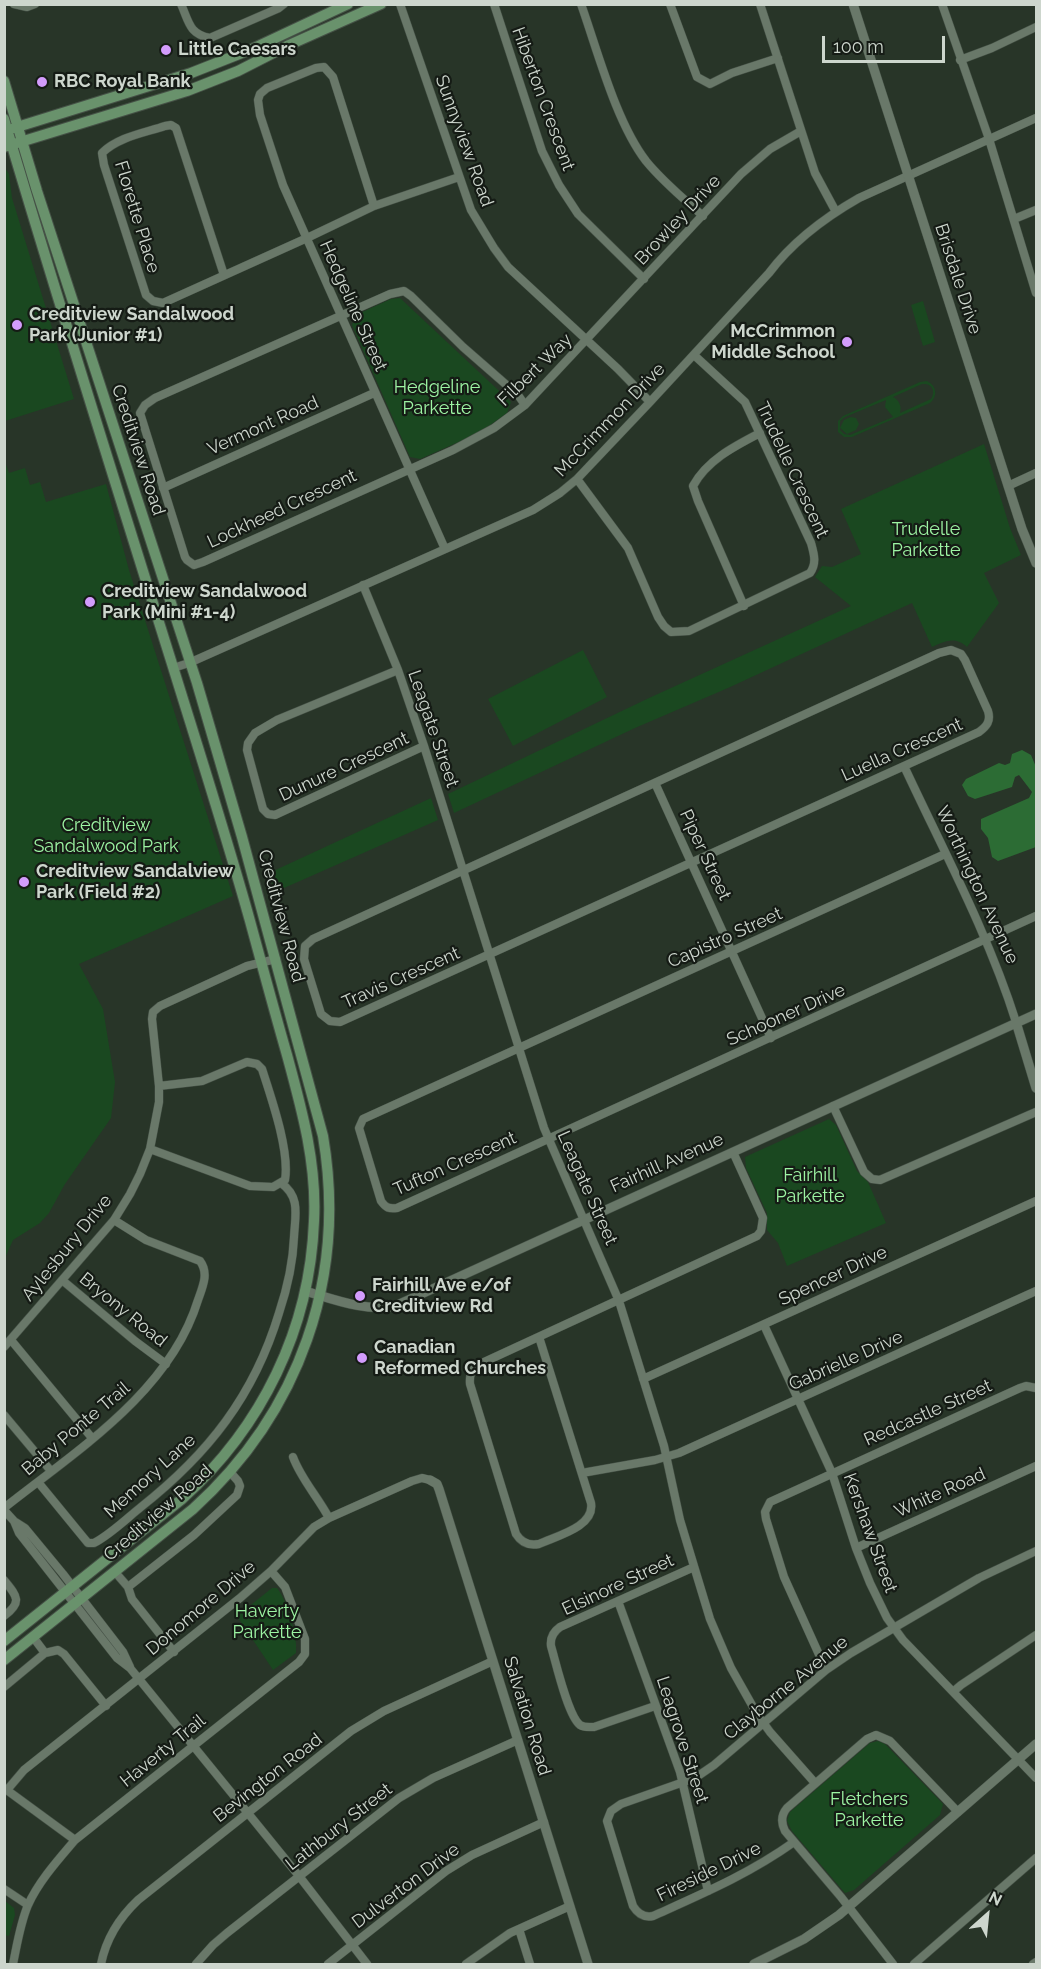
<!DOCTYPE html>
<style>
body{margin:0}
#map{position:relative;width:1041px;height:1969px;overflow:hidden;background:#283528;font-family:Raleway,sans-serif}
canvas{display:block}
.frame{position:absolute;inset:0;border:6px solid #cdd6cd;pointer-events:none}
.north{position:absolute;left:957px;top:1885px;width:60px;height:60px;-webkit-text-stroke:4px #151b15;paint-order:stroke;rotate:27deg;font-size:16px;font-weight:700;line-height:24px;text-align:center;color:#cdd6cd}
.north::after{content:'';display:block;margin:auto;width:21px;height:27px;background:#cdd6cd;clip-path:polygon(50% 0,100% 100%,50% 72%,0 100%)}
.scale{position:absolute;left:822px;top:36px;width:123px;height:27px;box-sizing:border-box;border:3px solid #cdd6cd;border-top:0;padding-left:8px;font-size:18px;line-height:21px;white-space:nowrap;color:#cdd6cd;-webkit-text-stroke:4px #151b15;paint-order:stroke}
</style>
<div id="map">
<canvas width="1041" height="1969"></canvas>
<div class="frame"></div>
<div class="north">N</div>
<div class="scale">100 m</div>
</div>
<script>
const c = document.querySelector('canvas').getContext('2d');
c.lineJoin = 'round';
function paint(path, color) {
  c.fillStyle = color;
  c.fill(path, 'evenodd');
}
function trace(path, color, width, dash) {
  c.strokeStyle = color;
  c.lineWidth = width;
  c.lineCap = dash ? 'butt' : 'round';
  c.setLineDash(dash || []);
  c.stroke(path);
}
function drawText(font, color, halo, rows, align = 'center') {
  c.font = font + ' Raleway,sans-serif';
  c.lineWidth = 4.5;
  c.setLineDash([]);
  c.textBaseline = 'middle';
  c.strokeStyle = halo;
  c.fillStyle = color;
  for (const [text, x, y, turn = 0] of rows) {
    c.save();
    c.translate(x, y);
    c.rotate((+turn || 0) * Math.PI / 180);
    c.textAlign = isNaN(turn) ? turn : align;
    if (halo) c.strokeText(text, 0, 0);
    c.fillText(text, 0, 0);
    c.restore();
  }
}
paint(new Path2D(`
 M5 168 9 174 12 198 74 399 5 421Z
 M400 298 511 402 507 413 479 433 420 459 410 457 352 325 356 315 391 299Z
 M923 301 935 342 923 346 911 305Z
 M927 381C937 386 938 396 930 403L852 437H844L838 432V421L843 416 920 382ZM922 384C932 383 936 391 931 399L900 413C902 406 899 400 893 397ZM886 400 885 407 893 417 850 435 844 434 840 430V428L847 434 856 430 859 424 856 418 851 417 844 420 840 428V421L845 417Z
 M984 444 1010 528 1021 555 984 573 999 603 967 647C955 636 945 641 932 647L912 603 728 688 635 728 454 813 448 794 649 698 851 606 815 577 822 566 832 567 861 554 841 509Z
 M4 459 9 473 25 468 30 485 40 482 46 502 106 484 129 570 233 896 79 964 103 1009 115 1082 111 1118 65 1184 49 1213 40 1223 13 1240 5 1258Z
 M583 650 607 697 513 746 488 699Z
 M431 798 438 820 275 892 269 873Z
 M829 1119 836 1125 857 1171 868 1182 886 1223 787 1266 778 1243 767 1230V1213L746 1168 745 1157Z
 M272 1588H277C287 1600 298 1637 296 1653L273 1670 237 1616Z
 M878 1741 885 1744 943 1804 940 1815 854 1890 845 1893 792 1831 787 1821 790 1812 870 1743Z
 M5 1901 14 1908 15 1915 9 1936 5 1935Z`), '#1a4820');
paint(new Path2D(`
 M1022 750 1031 755 1036 767V847L998 861 992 857 988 838 981 829V819L1029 798 1032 792 1019 775 1015 777 1012 787 975 799 968 796 962 785 966 779 999 763 1005 765 1010 763 1012 754Z`), '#2c6c34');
const minor = new Path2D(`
 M14 4 27 7 35 4
 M181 4C189 22 189 34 210 38L279 8 284 4
 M400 4 471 210 494 248 508 267 618 369 650 402
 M494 4 542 151 559 185 578 214 644 279
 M581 4C598 52 616 122 646 161 663 182 683 198 703 216
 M670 4 697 77 710 84 732 73 778 58
 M760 4 815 173 836 212
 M942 4 989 139 1036 293
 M960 60 992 48 1036 27
 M374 206 333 77 324 67 316 68 267 88 260 94 258 100 260 115 283 185 445 549
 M1014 219 1036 210
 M224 275 176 128 171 125 165 126C144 133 118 137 102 153L104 165 146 295 153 301 163 303 307 238 374 206 459 177
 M525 405 518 395 463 347 411 296 404 291 390 294 155 398 145 405 140 413 185 557 187 560 194 565 203 562 453 450 494 428 525 405 741 174 770 149 801 131
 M577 479 628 548 658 617 664 626 671 632 689 631 810 573C817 563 814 554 811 543L745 402 694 355
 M1008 486 1036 473
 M163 488 374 393
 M363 585 398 670 424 746 544 1128 619 1301 664 1446 680 1520 710 1619 731 1668 757 1714 770 1732 815 1783
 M744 606 698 501 693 486C707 460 735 446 760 433
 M951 650 961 654 965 660 988 711C991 721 987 726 979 732L340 1022 330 1021 321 1014 304 959 305 946 313 939 939 653Z
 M173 668 189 663 533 510 560 493 577 479 650 402 769 273C793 241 824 218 859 198L1036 118
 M398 670 277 720 255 733 248 743 247 750 263 809 268 814 275 815 424 746
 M904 766C943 850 988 933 1016 1022
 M655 783 771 1038
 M945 854 363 1119 359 1128 381 1201C386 1208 389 1209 397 1208L1036 916
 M833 1106 864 1172 872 1179 880 1180 1036 1112
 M150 1149 250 1186 273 1187 285 1180C290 1151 271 1097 262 1069L257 1064 247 1062 202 1081 159 1086
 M62 1280 135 1341 166 1364
 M764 1325 832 1473 856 1548 870 1583 887 1618 903 1640 1036 1778
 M539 1337 591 1503C595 1527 556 1536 539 1544 529 1546 521 1542 516 1534L470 1384C469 1373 473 1368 482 1363L757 1236 761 1231 763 1218 733 1152
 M11 1340 92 1438
 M4 1347 114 1220 130 1194 140 1174 150 1149 159 1102V1086L152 1019 153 1012 160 1006 247 966 276 959
 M643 1379 1036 1201
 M4 1415 51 1471
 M293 1457C301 1479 318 1497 329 1518
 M582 1473 655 1460 679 1453 1036 1291
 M38 1482 83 1537 88 1543H94C111 1534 126 1519 141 1507 208 1454 254 1396 279 1313 287 1289 293 1263 294 1237 295 1216 301 1197 281 1183
 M4 1508C76 1451 170 1392 198 1300 203 1286 209 1273 200 1261L146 1240 114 1220
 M4 1510 14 1521 25 1528 63 1574 123 1652 130 1667
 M14 1521 19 1533 117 1658 130 1668 139 1679 299 1876 367 1964
 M856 1548 1036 1466
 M115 1572 128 1587
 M4 1580C17 1596 23 1602 4 1616
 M618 1601 680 1772 708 1891
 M33 1637 45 1653
 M174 1652 132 1599 128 1587 194 1535 237 1495 240 1486 238 1481 230 1472
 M826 1670 784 1577 766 1519 765 1512 770 1502 1020 1388 1026 1386 1036 1388
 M4 1687 45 1653 58 1650 64 1654 106 1706
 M954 1691 961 1685 1036 1635
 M655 1706 594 1727C589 1727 585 1728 580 1725 568 1716 556 1663 551 1646 550 1638 553 1632 560 1627L694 1567
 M4 1788 75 1840
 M7 1790 24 1770 240 1598 271 1571 314 1527 329 1518 412 1481 422 1478 430 1480
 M794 1842C749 1874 704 1893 653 1916 644 1918 638 1914 633 1906L607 1821 611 1811 621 1804 695 1778 714 1765 826 1670 851 1653 979 1578 1036 1551
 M4 1889 28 1905
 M519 1929 530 1964
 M13 1964C17 1945 20 1924 28 1905 39 1881 58 1860 75 1840L299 1662 305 1654V1639L285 1587 271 1571
 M101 1964C106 1939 119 1918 138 1900L351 1731 384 1711 493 1661
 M196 1964 213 1945 227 1933 399 1798 433 1778 518 1740
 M328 1964 446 1871 472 1855 544 1822
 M466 1964 510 1933 570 1906
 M893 1964 841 1897 785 1831C781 1823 781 1815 787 1808L867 1739 876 1735 890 1741 958 1812
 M914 1964 1036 1858
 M1033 1964 1036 1962`);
const tertiary = new Path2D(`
 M853 4 1022 529 1036 563
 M1016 1022 1036 1088
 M305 1291C333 1299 365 1312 395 1306L1036 1014
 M430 1480 437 1484 439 1489 588 1964
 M754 1964 804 1939 839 1915 1036 1744`);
const secondary = new Path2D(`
 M4 81 37 191 197 683 242 837 323 1136C347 1278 300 1412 193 1509L4 1660
 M4 119C58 302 116 485 173 667 199 751 226 835 250 921 262 965 274 1010 287 1055 302 1110 317 1164 314 1221 310 1329 262 1427 182 1499L4 1641
 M14 128 191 73 252 49 348 4
 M4 147 187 91 238 71 289 45 381 4`);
trace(minor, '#455146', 9);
trace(tertiary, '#455146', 10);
trace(secondary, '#455146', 12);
trace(minor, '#697869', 8);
trace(tertiary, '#697869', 9);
trace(secondary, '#69926c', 10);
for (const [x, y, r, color] of [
 [166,50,6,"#d39cfc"],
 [42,82,6,"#d39cfc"],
 [17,325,6,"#d39cfc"],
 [847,342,6,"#d39cfc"],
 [90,602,6,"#d39cfc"],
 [24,882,6,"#d39cfc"],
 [360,1296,6,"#d39cfc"],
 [362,1358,6,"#d39cfc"]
]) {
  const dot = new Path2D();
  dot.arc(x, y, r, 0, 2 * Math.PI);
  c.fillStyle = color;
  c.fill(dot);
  trace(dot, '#151b15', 2);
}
drawText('bold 18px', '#cdd6cd', '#151b15', [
 ["Little Caesars",178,50],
 ["RBC Royal Bank",54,82],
 ["Creditview Sandalwood",29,315],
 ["Park (Junior #1)",29,336],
 ["McCrimmon",835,332,"right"],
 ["Middle School",835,353,"right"],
 ["Creditview Sandalwood",102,592],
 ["Park (Mini #1-4)",102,613],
 ["Creditview Sandalview",36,872],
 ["Park (Field #2)",36,893],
 ["Fairhill Ave e/of",372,1286],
 ["Creditview Rd",372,1307],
 ["Canadian",374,1348],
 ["Reformed Churches",374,1369]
], 'left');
drawText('18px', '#cdd6cd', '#151b15', [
 ["Hiberton Crescent",543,99,70],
 ["Sunnyview Road",464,141,70],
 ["Florette Place",137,217,73],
 ["Browley Drive",678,220,-47],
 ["Brisdale Drive",958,279,72],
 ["Hedgeline Street",353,306,66],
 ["Filbert Way",535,370,-44],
 ["McCrimmon Drive",610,420,-46],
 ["Vermont Road",263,426,-24],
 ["Creditview Road",138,450,72],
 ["Trudelle Crescent",792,470,65],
 ["Lockheed Crescent",282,509,-25],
 ["Leagate Street",433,729,71],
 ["Luella Crescent",902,750,-24],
 ["Dunure Crescent",344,767,-25],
 ["Piper Street",705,855,65],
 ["Worthington Avenue",977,885,65],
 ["Creditview Road",281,916,75],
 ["Capistro Street",725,938,-24],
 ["Travis Crescent",401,978,-24],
 ["Schooner Drive",786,1015,-24],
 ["Fairhill Avenue",667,1163,-24],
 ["Tufton Crescent",455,1164,-24],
 ["Leagate Street",587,1188,66],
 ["Aylesbury Drive",67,1248,-51],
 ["Spencer Drive",833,1276,-25],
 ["Bryony Road",123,1310,39],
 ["Gabrielle Drive",846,1361,-24],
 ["Redcastle Street",928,1413,-24],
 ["Baby Ponte Trail",76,1429,-40],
 ["Memory Lane",150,1476,-42],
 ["White Road",940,1493,-24],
 ["Creditview Road",158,1513,-41],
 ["Kershaw Street",870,1533,70],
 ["Elsinore Street",618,1585,-25],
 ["Donomore Drive",201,1608,-40],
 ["Clayborne Avenue",786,1688,-39],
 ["Salvation Road",527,1716,73],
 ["Leagrove Street",682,1740,72],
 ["Haverty Trail",163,1751,-39],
 ["Bevington Road",268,1778,-38],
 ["Lathbury Street",339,1827,-38],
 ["Fireside Drive",709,1872,-26],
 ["Dulverton Drive",406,1886,-37]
]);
drawText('18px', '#9df4a3', '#151b15', [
 ["Hedgeline",437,388],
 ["Parkette",437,409],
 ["Trudelle",926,530],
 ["Parkette",926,551],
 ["Creditview",106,826],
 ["Sandalwood Park",106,847],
 ["Fairhill",810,1176],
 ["Parkette",810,1197],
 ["Haverty",267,1612],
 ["Parkette",267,1633],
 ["Fletchers",869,1800],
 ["Parkette",869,1821]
]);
</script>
